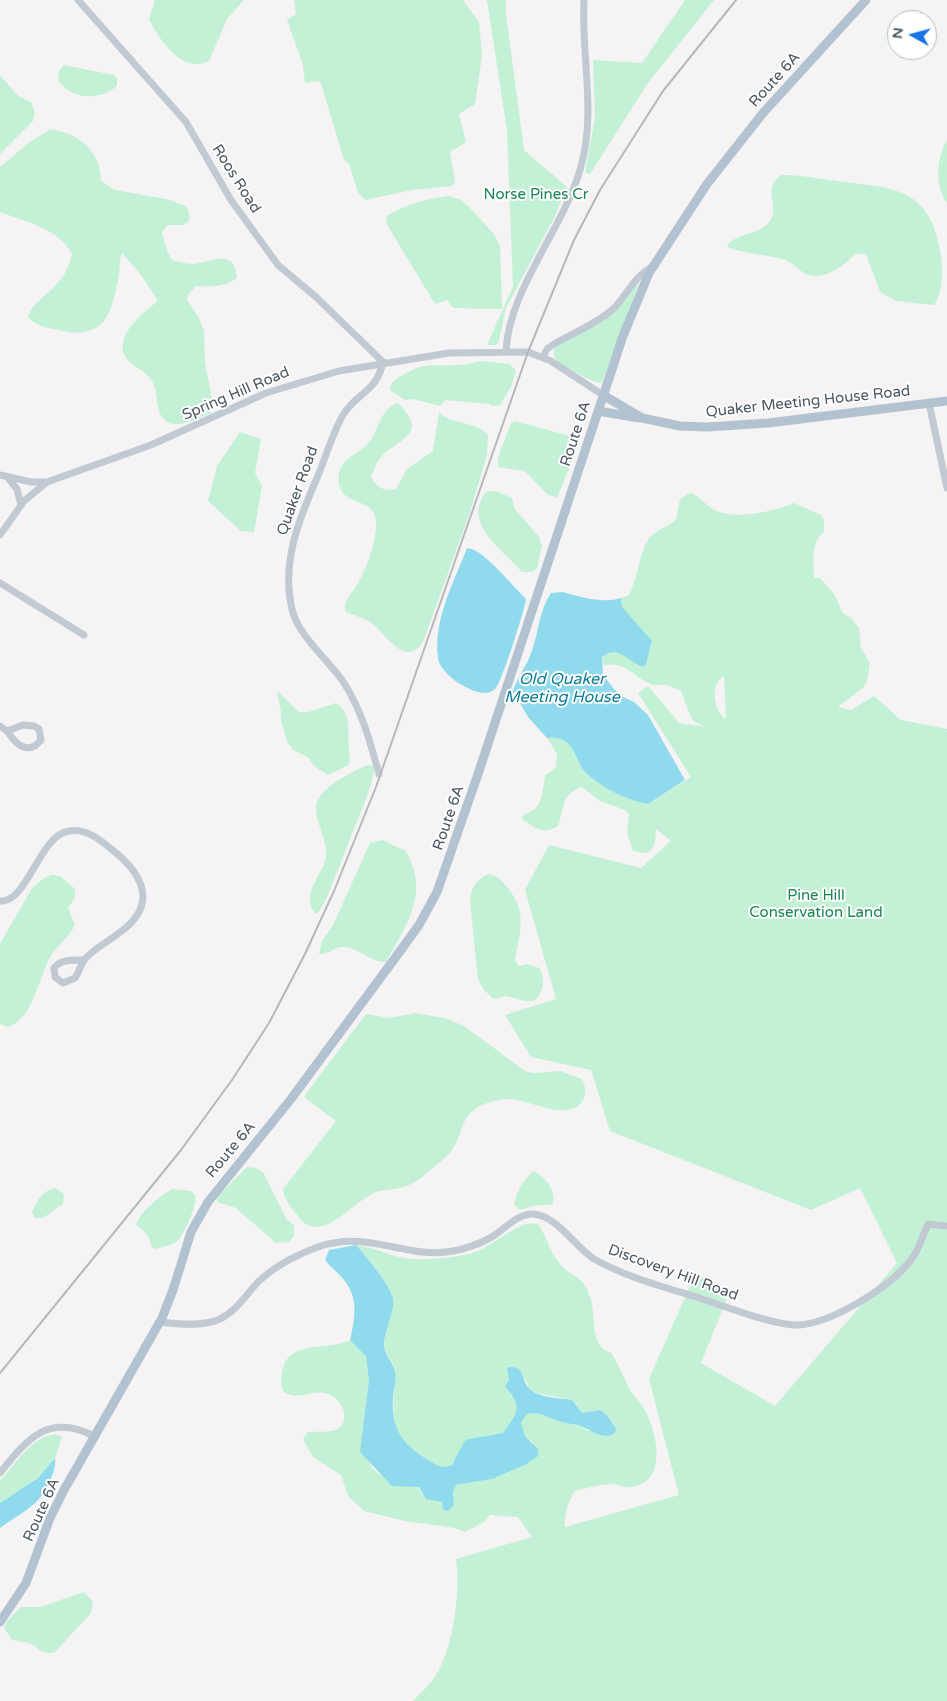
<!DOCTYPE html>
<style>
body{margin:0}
#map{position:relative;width:947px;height:1701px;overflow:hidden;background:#f5f3f3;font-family:"Varela Round",sans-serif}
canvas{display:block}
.north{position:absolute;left:887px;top:10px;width:50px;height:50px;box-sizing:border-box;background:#fff;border:1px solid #b7bbc0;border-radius:50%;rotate:277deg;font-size:14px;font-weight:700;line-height:20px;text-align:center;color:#4a5661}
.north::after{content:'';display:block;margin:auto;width:18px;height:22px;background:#1a73e8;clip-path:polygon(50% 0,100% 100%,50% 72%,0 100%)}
</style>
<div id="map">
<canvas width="947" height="1701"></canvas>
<div class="north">N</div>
</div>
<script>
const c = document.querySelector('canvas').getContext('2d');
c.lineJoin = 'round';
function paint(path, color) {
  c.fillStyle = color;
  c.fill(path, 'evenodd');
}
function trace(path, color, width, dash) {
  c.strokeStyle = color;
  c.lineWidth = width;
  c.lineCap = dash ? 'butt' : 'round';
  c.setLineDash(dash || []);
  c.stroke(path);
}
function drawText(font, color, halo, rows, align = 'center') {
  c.font = font + ' "Varela Round",sans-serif';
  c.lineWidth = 4;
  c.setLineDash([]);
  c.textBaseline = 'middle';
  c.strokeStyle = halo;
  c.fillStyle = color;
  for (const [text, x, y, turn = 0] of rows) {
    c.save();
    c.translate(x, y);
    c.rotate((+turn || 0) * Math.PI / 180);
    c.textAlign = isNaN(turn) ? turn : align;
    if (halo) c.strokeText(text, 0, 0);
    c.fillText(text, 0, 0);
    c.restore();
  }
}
paint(new Path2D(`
 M155 0H244L227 19 209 61C182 74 160 41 149 19Z
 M294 0H463L479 22 482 56 475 104 459 114 466 142 450 152 455 182 452 186 412 190 365 200 358 192 349 164 344 160 321 84 319 81 305 83 303 65 287 20 296 14Z
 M487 0H506V14L524 150 567 187 554 218 506 308 499 341 496 345H487L513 286 507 130Z
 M685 0H714L648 83 590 174 585 173 595 117 593 60 642 63Z
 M64 65 114 75 117 78V86C99 101 71 100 58 80L59 71Z
 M0 75 18 96 31 102 35 112 33 121 0 154Z
 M50 129C79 133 101 151 101 181L115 190 166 199 186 206 190 216 188 222 183 225H168L162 232 167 251 172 260C179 262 186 264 193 264 212 263 234 246 237 278 223 287 213 287 196 286L189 293 187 300 199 318 204 330 205 363 212 398 211 413C192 421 164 436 158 407 156 397 157 390 152 381 146 370 134 368 127 359 111 338 143 312 158 301L142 276 122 253C119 261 120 271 118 280 111 315 104 339 63 331 50 328 36 327 28 317 32 303 47 295 56 285 65 276 69 266 72 254 59 228 25 222 0 212V167L27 144Z
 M947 140V203C934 185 937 158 947 140Z
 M782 175C803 175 822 179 843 182 896 188 929 189 940 250 943 266 944 291 934 305L896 301 880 292 866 254H855C844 266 822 283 804 273 796 269 794 262 782 259 764 255 746 253 729 248L727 246C737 232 759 236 770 221 781 205 760 188 782 175Z
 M449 196 461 200 468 206 494 234 500 246 502 309 453 308 447 300 435 304 386 223 387 216C406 204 427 199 449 196Z
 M640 280 602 383C595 384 561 366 556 359 553 355 554 352 554 347L605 318Z
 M480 361 509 364 516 370 511 387 500 405 493 406 489 404 445 400 440 406 413 399 405 400 390 390C390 382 395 380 401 376 424 361 432 367 457 365 464 365 472 363 480 361Z
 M398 403C430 435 399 438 382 456 376 462 374 469 371 477 375 487 385 492 396 489L407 469 433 451 439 412C454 426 474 420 488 435L487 455 469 515 423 642C405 670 385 632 370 622 363 617 353 616 345 611 344 599 350 596 355 588 365 573 374 548 376 530 380 496 348 508 340 488 338 483 338 475 340 469 345 457 362 452 370 441 380 427 380 409 398 403Z
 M515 421 570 436 576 444 574 456 557 498 547 494 525 471 498 467V457L511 423Z
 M240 432 261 439 255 473 262 486 254 532 241 531 208 501 217 466Z
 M496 491 512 498 515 509 539 537 542 545 537 568 533 572H522C504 550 461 524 486 492Z
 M690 493C700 496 704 504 713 509 734 521 773 512 794 503L821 515 824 520V532C810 542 814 563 814 578H820L834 594 843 613 852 619 859 628 861 648 870 663 867 681 864 687 838 707 851 710 874 696 901 720 947 729V1701H413C419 1695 426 1688 432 1681 453 1654 461 1592 456 1559L532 1537 518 1517 490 1515 484 1522 465 1532 455 1528 405 1521 364 1511 348 1496 341 1475 313 1457 303 1439 308 1432C317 1431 326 1433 335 1430 340 1428 344 1424 344 1419 345 1413 343 1406 338 1401 320 1381 301 1404 284 1392 280 1386 281 1380 282 1373 287 1338 328 1352 350 1340 356 1345 363 1350 366 1357 377 1390 349 1452 379 1474 389 1482 407 1484 419 1488 424 1500 432 1497 442 1502L443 1507 454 1505 453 1492 456 1485 492 1479 525 1465 533 1442 525 1436 521 1424 527 1413 543 1414 561 1422 581 1426 587 1431 617 1430 606 1414 600 1410 582 1413 572 1400 537 1393 529 1388 526 1380 507 1369 509 1379 505 1387C524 1406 517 1414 503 1433L468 1439C460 1448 455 1473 438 1467 433 1465 427 1459 422 1456 382 1431 397 1408 394 1369 394 1359 383 1354 384 1342 386 1329 395 1308 393 1298 389 1284 366 1256 356 1245 373 1247 388 1255 404 1258 425 1261 449 1258 469 1254 495 1248 515 1220 538 1224 547 1237 550 1253 561 1265 575 1280 583 1274 591 1299 596 1316 589 1347 611 1353 619 1365 624 1378 630 1390 635 1398 642 1404 646 1412 657 1434 668 1481 632 1487 626 1488 619 1485 613 1484 603 1484 585 1488 575 1491 568 1501 564 1515 565 1527L679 1495 649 1379 696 1272 728 1296 701 1363 775 1406 897 1263 860 1188 811 1210 610 1131 591 1070 531 1057 505 1015 556 999 525 890 549 845 641 868 671 841 656 829C655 840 657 847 646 853L633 851 627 833 629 814 625 810 600 801 582 787C560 795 565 807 558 826 542 836 534 827 521 818 525 812 530 813 535 809 543 801 543 787 545 776L556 767 557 754 547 738C576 735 573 759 586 773 602 788 626 800 648 804L691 777 638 693 648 686 679 723 705 727 692 720 681 691C676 689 671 686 666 685 662 684 658 686 654 685 635 680 625 659 604 666L602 657C616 647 626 655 638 665L646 664V656L652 646 622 607 621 598 629 595C638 578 640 549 650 537 657 529 668 527 676 520L680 499ZM724 676 726 719H725C714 710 709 685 724 676Z
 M277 691 299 712H308L336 703C353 714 347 732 349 748 349 755 351 758 349 765L328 775 314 766 309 758 293 750 287 741 281 720V712Z
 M368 765 374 766V773L368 794 327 897 319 912 315 914C299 890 326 875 326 853 327 836 308 811 320 796 330 783 353 771 368 765Z
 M382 840 406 851C430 894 407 923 386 962 370 962 361 949 345 947 335 946 328 955 319 954L322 941 333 925 370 843Z
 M489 874C498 876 501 880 507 887 528 912 520 931 515 960L519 966 527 964 539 968C546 978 544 994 533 1001H525L506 996 494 999 484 990 478 979 470 901C471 888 476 879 489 874Z
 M52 875 60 876 75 889V898L68 908 75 925C69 938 56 946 49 959 39 978 32 1021 7 1027L0 1024V944L32 888 44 878Z
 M415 1013 444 1018 464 1026 525 1071 533 1073 560 1071 582 1079C585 1085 587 1094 583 1100 570 1123 529 1100 511 1099 498 1099 486 1102 475 1109 461 1119 462 1135 453 1148 450 1154 444 1158 440 1162 428 1171 417 1184 403 1187 394 1190 384 1189 376 1192 352 1201 320 1249 297 1215 290 1206 284 1199 283 1189L336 1121 305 1098V1095L366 1014 389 1018Z
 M247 1167 256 1168 263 1172 287 1220 294 1225V1236L289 1242 276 1243 236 1208 217 1202V1197Z
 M535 1171C546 1180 556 1189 553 1204L532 1206 520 1210 515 1206C513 1198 526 1173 535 1171Z
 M55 1188 64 1194 63 1204 43 1218H35L32 1212C37 1201 42 1191 55 1188Z
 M172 1189 191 1191 195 1195C198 1204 183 1238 175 1243 169 1246 161 1247 155 1249L151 1246C150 1234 144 1232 136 1225 141 1210 159 1197 172 1189Z
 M55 1434 62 1437 55 1458 38 1478 0 1503V1481C17 1463 29 1438 55 1434Z
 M84 1592 93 1602 91 1613 55 1652C42 1656 39 1647 29 1643 23 1642 17 1641 12 1640L4 1628 8 1620 21 1607H40Z`), '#c3f1d5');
paint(new Path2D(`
 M467 548C484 549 512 586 526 599 525 609 501 685 495 689 485 698 469 689 460 684 452 679 439 668 438 658 433 620 454 582 467 548Z
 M563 592C580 597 605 604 621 598L622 607 652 641 646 664 643 667C627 661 619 644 602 657L603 675 614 689 623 697 634 702 648 715 685 780 648 804C626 800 602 788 586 773 573 759 576 735 547 738L528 717 513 691C517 678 525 668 530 656 539 634 538 613 551 593Z
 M356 1245C366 1256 389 1284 393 1298 395 1309 386 1329 384 1342 383 1355 394 1361 395 1373 397 1382 393 1390 393 1399 391 1427 402 1444 425 1458 436 1464 439 1470 452 1465L464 1442 468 1439 503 1433C517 1414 524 1406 505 1387L509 1379 507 1369 509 1367C525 1366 521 1380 529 1388 538 1398 560 1398 572 1400L582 1413 600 1410 606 1414 617 1430C607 1443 592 1431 581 1426 575 1424 568 1424 562 1422 549 1419 541 1411 527 1414L521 1423 525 1436 538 1449V1456L525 1465 492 1479 456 1485 453 1492 454 1505 448 1511 443 1509 442 1502 426 1499 419 1487 392 1486 360 1452 369 1380 366 1356 350 1340C355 1319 359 1298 344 1280 338 1272 331 1268 325 1260L329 1250Z
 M55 1458C56 1466 53 1474 50 1481 40 1506 20 1513 0 1528V1503L38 1478Z`), '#90daee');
trace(new Path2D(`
 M78 0 186 122 231 200 278 265 316 297 383 362C377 392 356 393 343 415 332 434 326 457 317 478 299 519 281 563 292 609 297 634 327 659 342 680 361 708 370 741 379 774
 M506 352C508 291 562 231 580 170 597 113 581 57 584 0
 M543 357 547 349 554 344C573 333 596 324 612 310 627 296 633 277 652 267
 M929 403 947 488
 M0 475 31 482H47
 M8 478 17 489 21 505
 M0 535 24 501 47 482 151 445 266 393 339 371 449 353 528 352 551 361 603 395
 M0 583 84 635
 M23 725 34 726 39 729 41 740 35 746C22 752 14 741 7 731Z
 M0 726 7 731
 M0 901C28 903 39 835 69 831 88 828 103 842 116 853 146 878 156 907 119 933 108 942 95 948 86 958 81 963 79 972 75 978L63 983 55 977 54 968C61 959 73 960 84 960
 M159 1322C178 1324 202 1327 220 1319 236 1311 246 1295 258 1282 275 1266 296 1255 318 1247 370 1229 405 1260 453 1251 464 1249 476 1245 486 1240 501 1234 514 1215 531 1214 555 1213 575 1247 594 1259 624 1276 660 1286 693 1296 719 1304 769 1324 794 1325 829 1326 890 1287 911 1260 919 1250 923 1235 928 1224L947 1226
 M0 1473C28 1438 48 1413 94 1436`), '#c1cad2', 7);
trace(new Path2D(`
 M603 395 642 418 680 426 707 427 768 423 947 401
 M598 411 639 418
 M0 1622 26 1583 50 1518 64 1490 162 1318 173 1290 191 1232 208 1202 291 1099 398 954 419 925 437 892 478 774 623 336 649 273 707 184 763 113 866 0`), '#b3c2d1', 9);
trace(new Path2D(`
 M0 1373 181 1150 232 1080 269 1023 305 954 334 891 376 787 528 352 574 240 600 190 663 91 736 0`), '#b5b8bd', 2);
drawText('15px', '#4a5661', '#fff', [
 ["Route 6A",775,80,-48],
 ["Roos Road",236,179,58],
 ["Spring Hill Road",236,394,-23],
 ["Quaker Meeting House Road",808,402,-6],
 ["Route 6A",576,434,-72],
 ["Quaker Road",298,491,-70],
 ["Route 6A",449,818,-71],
 ["Route 6A",231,1150,-50],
 ["Discovery Hill Road",673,1273,20],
 ["Route 6A",42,1510,-66]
]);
drawText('15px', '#17864f', '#fff', [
 ["Norse Pines Cr",536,195],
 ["Pine Hill",816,896],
 ["Conservation Land",816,913]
]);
drawText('italic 16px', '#0c7c9b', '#fff', [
 ["Old Quaker",562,680],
 ["Meeting House",562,698]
]);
</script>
